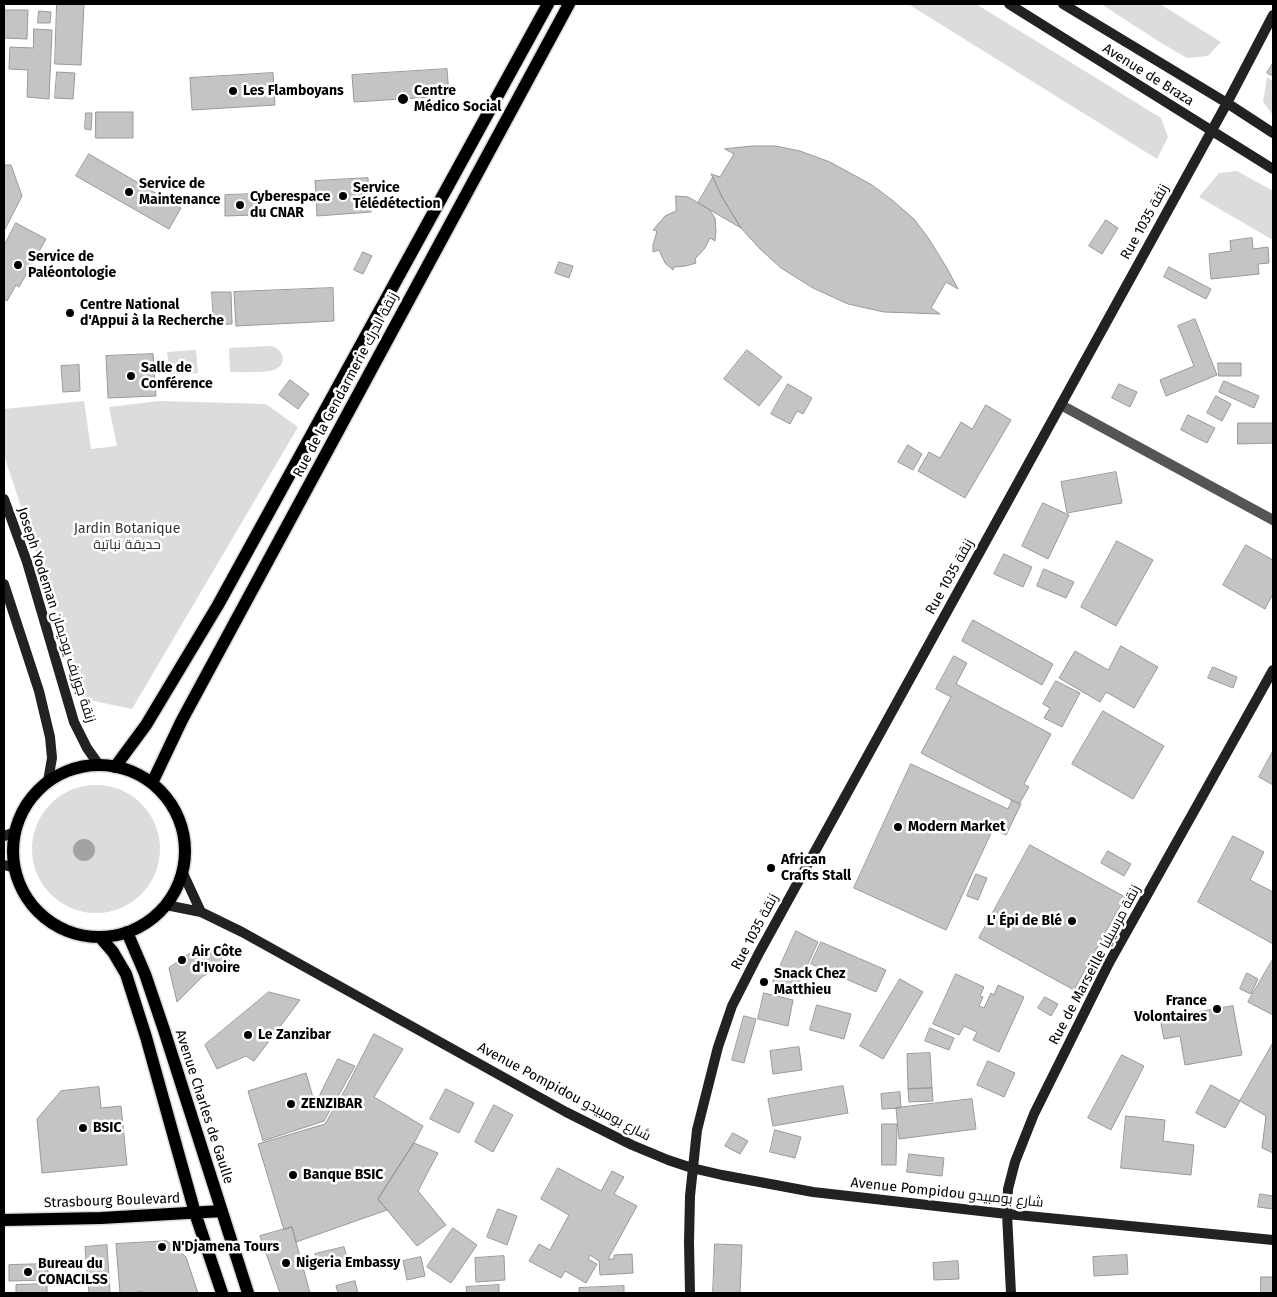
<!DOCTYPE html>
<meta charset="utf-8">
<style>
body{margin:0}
#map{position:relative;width:1277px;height:1297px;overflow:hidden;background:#fff;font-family:"Fira Sans",sans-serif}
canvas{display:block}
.frame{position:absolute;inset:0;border:5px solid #000;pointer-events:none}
</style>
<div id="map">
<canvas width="1277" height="1297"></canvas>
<div class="frame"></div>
</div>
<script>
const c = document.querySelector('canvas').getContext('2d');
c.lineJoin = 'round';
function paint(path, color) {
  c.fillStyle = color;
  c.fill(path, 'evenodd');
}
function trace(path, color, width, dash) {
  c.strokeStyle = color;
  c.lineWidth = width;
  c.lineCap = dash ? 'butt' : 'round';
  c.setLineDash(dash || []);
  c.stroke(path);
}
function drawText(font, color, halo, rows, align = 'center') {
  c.font = font + ' "Fira Sans",Cairo,sans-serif';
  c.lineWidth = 5;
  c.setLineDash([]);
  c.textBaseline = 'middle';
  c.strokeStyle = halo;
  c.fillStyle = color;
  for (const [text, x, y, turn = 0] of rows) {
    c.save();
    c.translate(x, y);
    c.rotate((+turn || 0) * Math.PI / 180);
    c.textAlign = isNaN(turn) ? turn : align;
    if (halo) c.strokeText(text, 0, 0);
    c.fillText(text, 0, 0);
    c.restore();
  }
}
paint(new Path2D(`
 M908 4H976L1161 118 1168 137 1157 159Z
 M1101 4H1160L1221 42 1208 56 1187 58 1158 41Z
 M1267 77 1273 81V115L1263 102Z
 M1237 171 1273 191V240L1199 197 1219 173Z
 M270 346C284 348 288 365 274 370 264 373 241 372 230 372L229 348Z
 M196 350 198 373 170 376 167 352Z
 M84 401 91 449 117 446 109 407 159 401 266 404 298 427 132 709 84 699 4 455V409Z
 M32 849a64 64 0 1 1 128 0a64 64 0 1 1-128 0Z`), '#dcdcdc');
paint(new Path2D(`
 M73 850a11 11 0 1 1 22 0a11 11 0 1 1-22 0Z`), '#a3a3a3');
const building = new Path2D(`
 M57 4H84L81 65 55 64Z
 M4 10H28L27 39 4 38Z
 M39 11 51 12 50 23H38Z
 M34 29 52 30 49 99 27 97 28 70 9 69 10 47 33 48Z
 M1273 63V76L1267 73Z
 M447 69 449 96 354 102 352 75Z
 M57 72 75 73 73 99 55 98Z
 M273 73 275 105 192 110 190 78Z
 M96 112H133V138H96Z
 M86 113H92L91 130 85 129Z
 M753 146H776L800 151 830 162 872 185 892 200 914 219 929 239 948 270 958 289 946 282 931 308 940 314 884 312 848 304 813 288 781 268 760 249 741 228 722 197 711 174 720 177 734 154 725 149Z
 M89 154 181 208 169 229 76 176Z
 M4 165H11L22 196 4 231Z
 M713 177 722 197 741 228 698 203Z
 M368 178 371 212 317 216 315 181Z
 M254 194 255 215 225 216V195Z
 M676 196 688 197 709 209 715 218 716 231 715 241 710 238 705 248 695 259 696 263 686 266 674 267 673 270 665 263 659 250 653 252V245L657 231 653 230 665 216 676 211Z
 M1106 220 1118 228 1102 254 1089 246Z
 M16 223 46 239 19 287 16 285 7 301 4 299V246Z
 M1252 238 1253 249 1268 247 1269 263 1258 264 1259 274 1211 279 1209 254 1231 251 1230 241Z
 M363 252 372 256 363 274 354 270Z
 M559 262 573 266 569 278 555 273Z
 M1169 267 1211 289 1206 299 1164 277Z
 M333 288 334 321 236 326 234 292Z
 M212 292H231L232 324 214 325Z
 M1195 319 1217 375 1166 396 1160 380 1194 366 1178 326Z
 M747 350 782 377 759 406 724 379Z
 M153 354 156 396 108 398 106 356Z
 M1218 363H1241V376H1219Z
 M79 365 80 391 63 392 61 366Z
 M290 380 309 394 298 409 279 395Z
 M1224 381 1259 396 1254 408 1219 392Z
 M788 384 812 398 803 414 797 411 790 424 771 414Z
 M1119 384 1137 392 1130 407 1112 398Z
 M1216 396 1231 404 1222 421 1207 413Z
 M986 405 1011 420 965 498 918 471 929 452 940 458 961 422 972 429Z
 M1188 415 1215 428 1207 443 1181 430Z
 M1238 423H1273V443L1238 444Z
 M908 445 922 454 913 470 898 462Z
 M1116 472 1122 503 1067 513 1061 482Z
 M1043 503 1069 515 1048 559 1022 546Z
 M1117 541 1153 560 1116 626 1081 607Z
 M1246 545 1273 560V594L1265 609 1223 585Z
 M1004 554 1032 567 1023 587 994 574Z
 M1044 569 1074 582 1066 598 1037 586Z
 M973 620 1053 664 1042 685 962 641Z
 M1121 646 1158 667 1134 708 1106 692 1100 702 1059 678 1075 651 1108 670Z
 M954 656 967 663 956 684 1051 734 1024 784 1029 787 1019 804 921 753 951 697 936 689Z
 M1213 667 1237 677 1233 688 1208 678Z
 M1056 681 1080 693 1062 727 1044 718 1050 708 1043 704Z
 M1103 711 1164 746 1133 799 1072 764Z
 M1273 751V785L1259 777Z
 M911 764 1008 809 1012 800 1021 804 1006 835 993 829 946 930 854 888Z
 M1233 836 1264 852 1250 880 1273 892V944L1198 902Z
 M1030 845 1125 897 1074 990 979 938Z
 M1108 851 1131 864 1124 876 1101 863Z
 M976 874 987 878 978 900 967 896Z
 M796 931 818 942 795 992 773 982Z
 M821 942 886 970 876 992 811 964Z
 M201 946 230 961 202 977 177 1002 169 968Z
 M1272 961 1273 962V1015L1248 1002Z
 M1247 973 1258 979 1251 994 1240 989Z
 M956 974 984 987 980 996 983 997 979 1006 984 1008 991 993 994 995 998 985 1024 997 999 1052 973 1040 977 1032 964 1026 959 1035 933 1024Z
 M900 979 923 992 883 1059 860 1046Z
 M269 992 300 1000 254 1061 246 1056 217 1069 205 1045Z
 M764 993 793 1000 788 1026 758 1019Z
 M1045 997 1058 1004 1051 1016 1038 1008Z
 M817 1005 851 1014 844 1039 810 1030Z
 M1233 1006 1242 1055 1185 1065 1180 1036 1164 1039 1160 1019Z
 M744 1016 756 1019 744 1063 732 1060Z
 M930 1028 954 1038 949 1050 925 1041Z
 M374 1034 403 1049 374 1097 423 1126 414 1143 378 1199 387 1210 296 1242 292 1227 284 1230 258 1144 325 1124 346 1088Z
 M1273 1043V1153L1262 1148 1266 1116 1240 1101Z
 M799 1047 802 1070 773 1074 770 1051Z
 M930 1053 932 1088 908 1089 907 1054Z
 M1122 1055 1144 1066 1111 1130 1088 1118Z
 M338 1059 355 1066 324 1121 263 1141 248 1091 306 1073 315 1104Z
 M988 1061 1015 1073 1004 1097 977 1085Z
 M1211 1085 1240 1101 1225 1128 1196 1113Z
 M843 1086 848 1113 773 1126 768 1099Z
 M99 1087 101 1108 121 1106 127 1165 42 1173 37 1119 61 1091Z
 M932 1088 933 1101 909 1102 908 1089Z
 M446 1089 474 1103 459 1133 430 1119Z
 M900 1092 901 1108 882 1109 881 1094Z
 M972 1099 976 1129 899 1139 896 1108Z
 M494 1105 513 1115 493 1152 475 1142Z
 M1126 1116 1165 1120 1163 1141 1194 1145 1191 1175 1121 1168Z
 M882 1124H897L896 1165H882Z
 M775 1130 801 1137 795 1158 770 1152Z
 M733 1133 748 1141 740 1154 725 1146Z
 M414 1143 438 1153 418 1191 446 1225 417 1246 378 1199Z
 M909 1154 944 1158 942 1176 907 1172Z
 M558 1168 601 1191 612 1171 624 1177 614 1194 637 1206 608 1259H614V1255L632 1254 633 1273 600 1275 599 1261 590 1255 588 1259 597 1264 586 1283 565 1271 561 1278 529 1261 539 1244 550 1250 569 1215 541 1199Z
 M1260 1194 1273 1196V1209L1258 1207Z
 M498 1209 517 1216 507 1245 487 1237Z
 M292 1227 296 1242 310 1293H280L260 1236Z
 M453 1228 477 1245 451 1283 427 1267Z
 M167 1241 186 1257 198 1293H143L142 1291 135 1293H120L116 1244Z
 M715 1244 742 1245 740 1293H713Z
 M107 1245 110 1293H89L85 1247Z
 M344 1247 348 1261 319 1269 315 1254Z
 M1127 1255 1128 1274 1094 1276 1093 1257Z
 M504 1256 505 1280 476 1282 475 1258Z
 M421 1257 425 1276 407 1280 403 1261Z
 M958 1261 959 1279 934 1280 933 1263Z
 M48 1264V1280L9 1281V1265Z
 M1261 1277H1273V1293H1261Z
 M355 1281 358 1293H338L336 1286Z
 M47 1284V1293H16V1285Z
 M499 1285V1293H467L466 1287Z
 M624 1286V1293H579V1288Z`);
paint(building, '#c4c4c4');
trace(building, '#999', 1);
const primary = new Path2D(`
 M13 851a86 86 0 1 1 172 0a86 86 0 1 1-172 0Z
 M115 767 146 725 218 605 548 4
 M152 783 182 720 569 4
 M127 932 145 974 164 1030 248 1293
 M100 937 113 952 126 974 146 1037 195 1213 222 1293
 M4 1220 101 1218 222 1211`);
trace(primary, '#dbdbdb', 15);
trace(new Path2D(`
 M1061 405 1273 520`), '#555', 10);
trace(new Path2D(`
 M1009 4 1273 169
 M1063 4 1227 103 1273 133
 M4 499 27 562 74 722 87 748 99 765
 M4 584 39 691 50 737 52 758 48 781
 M4 836 15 832
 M4 865 15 868
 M182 871 201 912
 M166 905 201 912 242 932 566 1112 632 1145 668 1160 692 1168 722 1175 813 1192 1007 1214 1273 1240
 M690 1293 689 1242 690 1196 697 1130 718 1047 732 1006 759 953 1227 103 1273 15
 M1011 1293 1007 1214 1008 1189 1015 1162 1034 1114 1109 963 1273 670`), '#222', 10);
trace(primary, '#000', 12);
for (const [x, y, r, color] of [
 [233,91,5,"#000"],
 [403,99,6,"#000"],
 [129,192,5,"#000"],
 [343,196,5,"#000"],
 [240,205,5,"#000"],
 [18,265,5,"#000"],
 [70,313,5,"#000"],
 [131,376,5,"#000"],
 [898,827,5,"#000"],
 [771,868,5,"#000"],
 [1072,921,5,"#000"],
 [182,960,5,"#000"],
 [764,982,5,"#000"],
 [1217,1009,5,"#000"],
 [248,1035,5,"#000"],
 [291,1104,5,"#000"],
 [83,1128,5,"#000"],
 [293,1175,5,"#000"],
 [162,1247,5,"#000"],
 [286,1263,5,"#000"],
 [28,1272,5,"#000"]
]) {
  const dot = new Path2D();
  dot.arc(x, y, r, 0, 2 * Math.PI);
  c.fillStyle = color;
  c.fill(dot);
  trace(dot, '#fff', 2);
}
drawText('14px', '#000', '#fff', [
 ["Avenue de Braza",1148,75,32],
 ["Rue 1035 زنقة",1145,222,-61],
 ["Rue de la Gendarmerie زنقة الدرك",346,385,-62],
 ["Rue 1035 زنقة",950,577,-61],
 ["Joseph Yodeman زنقة جوزيف يوديمان",56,615,72],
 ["Rue 1035 زنقة",755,932,-62],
 ["Rue de Marseille زنقة مرسيليا",1095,965,-62],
 ["Avenue Pompidou شارع بومبيدو",564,1092,28],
 ["Avenue Charles de Gaulle",204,1107,72],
 ["Avenue Pompidou شارع بومبيدو",947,1193,6],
 ["Strasbourg Boulevard",112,1201,-2]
]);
drawText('bold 14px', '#000', '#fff', [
 ["Les Flamboyans",243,91],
 ["Centre",414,91],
 ["Médico Social",414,107],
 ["Service de",139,184],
 ["Maintenance",139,200],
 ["Service",353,188],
 ["Télédétection",353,204],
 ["Cyberespace",250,197],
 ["du CNAR",250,213],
 ["Service de",28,257],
 ["Paléontologie",28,273],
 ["Centre National",80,305],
 ["d'Appui à la Recherche",80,321],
 ["Salle de",141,368],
 ["Conférence",141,384],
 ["Modern Market",908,827],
 ["African",781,860],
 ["Crafts Stall",781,876],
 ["L' Épi de Blé",1062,921,"right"],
 ["Air Côte",192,952],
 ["d'Ivoire",192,968],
 ["Snack Chez",774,974],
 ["Matthieu",774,990],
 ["France",1207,1001,"right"],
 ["Volontaires",1207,1017,"right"],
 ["Le Zanzibar",258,1035],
 ["ZENZIBAR",301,1104],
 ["BSIC",93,1128],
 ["Banque BSIC",303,1175],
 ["N'Djamena Tours",172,1247],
 ["Nigeria Embassy",296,1263],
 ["Bureau du",38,1264],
 ["CONACILSS",38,1280]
], 'left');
drawText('14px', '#333', '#fff', [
 ["Jardin Botanique",127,529],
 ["حديقة نباتية",127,545]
]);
</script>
